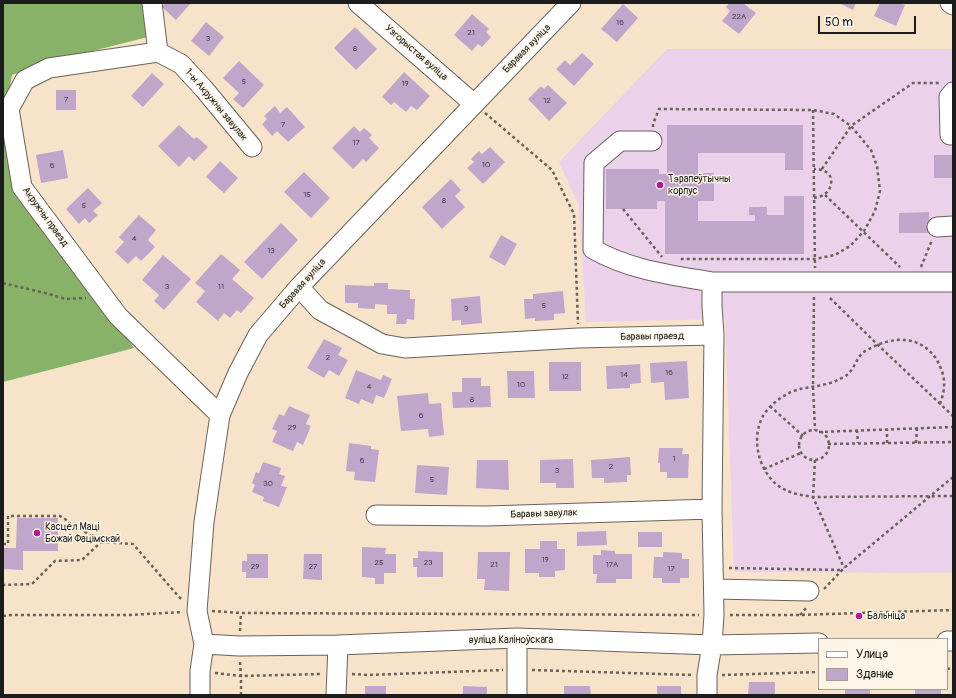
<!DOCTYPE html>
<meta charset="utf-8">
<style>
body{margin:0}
#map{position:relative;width:956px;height:698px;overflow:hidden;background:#f7e3ca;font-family:Pangolin,sans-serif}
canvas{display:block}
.frame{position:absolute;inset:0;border:4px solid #1c1c1c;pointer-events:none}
.legend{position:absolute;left:818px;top:638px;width:130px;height:52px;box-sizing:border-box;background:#fcf5e5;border:1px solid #a29e95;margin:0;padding:5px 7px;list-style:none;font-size:12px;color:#1c1c1c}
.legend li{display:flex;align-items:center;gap:8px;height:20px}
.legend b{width:20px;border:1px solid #a29e95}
.scale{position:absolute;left:818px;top:16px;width:98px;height:18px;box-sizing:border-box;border:2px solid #1c1c1c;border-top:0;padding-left:5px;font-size:12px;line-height:14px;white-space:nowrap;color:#1c1c1c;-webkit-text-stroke:3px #fcf5e5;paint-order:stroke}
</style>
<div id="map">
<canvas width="956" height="698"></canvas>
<div class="frame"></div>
<ul class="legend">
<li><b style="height:5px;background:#fff"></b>Улица</li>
<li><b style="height:11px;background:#c0a6cb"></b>Здание</li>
</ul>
<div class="scale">50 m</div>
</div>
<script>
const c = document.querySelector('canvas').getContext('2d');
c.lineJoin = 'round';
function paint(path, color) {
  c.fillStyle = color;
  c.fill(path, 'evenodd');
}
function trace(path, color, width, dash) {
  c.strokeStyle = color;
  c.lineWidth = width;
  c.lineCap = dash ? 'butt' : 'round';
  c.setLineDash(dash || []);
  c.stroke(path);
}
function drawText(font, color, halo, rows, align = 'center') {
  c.font = font + ' Pangolin,sans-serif';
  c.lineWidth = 3;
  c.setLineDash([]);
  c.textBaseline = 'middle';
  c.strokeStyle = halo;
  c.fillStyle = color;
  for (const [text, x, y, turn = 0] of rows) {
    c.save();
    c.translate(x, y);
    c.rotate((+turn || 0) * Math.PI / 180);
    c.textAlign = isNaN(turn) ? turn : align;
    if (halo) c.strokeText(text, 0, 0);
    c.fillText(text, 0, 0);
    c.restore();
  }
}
paint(new Path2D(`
 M667 49H953V573L734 572 725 319 586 322 579 206 559 162Z`), '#ecd1ea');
paint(new Path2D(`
 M3 3H145L148 37 37 65 12 75 3 123Z
 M3 136 19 183 134 348 3 382Z`), '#89b269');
paint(new Path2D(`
 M165 3H191L176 20 162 7Z
 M729 3H743L756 13 739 34 722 21 730 11 726 7Z
 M839 3H856L853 10Z
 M880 3H900L905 5 896 26 874 16Z
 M623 4 638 18 617 42 601 29Z
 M472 14 489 29 486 32 491 37 482 47 478 44 472 51 454 35Z
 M206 22 224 37 209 56 191 41Z
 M355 27 377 49 356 70 334 48Z
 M582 53 594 64 574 86 556 69 565 60 570 65Z
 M239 61 264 85 243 108 233 99 239 93 223 78Z
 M404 72 430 96 417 110 411 106 406 112 394 102 391 105 382 97Z
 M152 73 164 84 143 107 131 96Z
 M548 85 567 103 549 121 528 99 541 86 544 89Z
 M56 90H76V110H56Z
 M275 106 280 113 287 107 305 127 288 142 277 131 272 136 262 124 267 119 264 116Z
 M179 125 194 139 197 137 208 147 194 161 189 156 179 167 158 146Z
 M667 125H803V170H785V153H698V173H714V201H698V221H755V215H749V207H767V215H784V196H804V254H665V201H657V209H606V169H659V174H667Z
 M354 126 360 132 364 128 372 135 369 138 379 148 366 162 363 159 353 169 332 148Z
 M490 147 505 162 483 184 467 168 474 162 471 159 479 151 482 154Z
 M63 150 68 178 41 183 36 155Z
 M934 155H953V178H934Z
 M220 161 238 178 224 193 206 177Z
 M304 172 330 198 311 218 284 192Z
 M451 179 461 190 455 196 465 207 442 229 422 207Z
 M88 188 102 203 93 211 98 215 89 223 85 218 79 224 66 209Z
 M929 212V233H899V213Z
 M139 215 156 230 148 240 155 247 141 261 136 256 128 264 115 252 124 242 119 237Z
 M281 223 298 240 262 279 244 262Z
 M501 235 517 244 505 266 489 257Z
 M221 254 240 270 232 279 254 298 241 313 237 310 230 318 224 313 218 321 196 302 205 291 195 283Z
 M163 255 191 279 164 310 154 301 159 295 142 280Z
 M374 283H388V289L410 290V299H415L414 320 407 319 406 324H396L397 314H387V305L375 304V309L358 308V303H345V285L374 286Z
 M563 291 565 313 554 314V320L535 321V318L525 319 524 299H533V294Z
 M480 296 482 323 461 325V320L452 321 451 299Z
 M324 339 342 348 338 355 348 360 339 376 329 370 324 378 307 368Z
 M687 361 689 398 665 400 664 382 651 383 650 363Z
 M549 362H581V391H549Z
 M640 364 641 383 630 384V388L607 389 606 366Z
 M356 370 381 380 383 375 392 379 384 398 376 395 373 404 361 399 359 404 345 398Z
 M507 371H534L535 398H508Z
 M462 378H481V386H490L491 407 453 408 452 392H462Z
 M428 393 429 404 441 403 444 435 429 437 428 429 401 431 397 396Z
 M289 406 310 415 306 424 311 426 303 445 297 442 293 451 272 442 277 431 272 429 279 414 284 416Z
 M349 443 371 446V449L379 450 375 482 354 480 355 472 346 471Z
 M659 448H683L682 454H689L688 478H667V472H660V463H658Z
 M630 457 631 475H627V482L604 483V478H592L591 460Z
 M573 459 574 488H556V483H540V460Z
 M477 460H508L509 490 476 488Z
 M263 462 281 468 279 474 285 476 281 486 287 487 279 507 263 501 264 497 252 492 255 485 252 483 256 472 259 473Z
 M417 465 449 467 447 495 415 493Z
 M17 518H58V551H23V570L3 569V548H16Z
 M606 531 607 545 577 546V532Z
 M638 532H662V547H638Z
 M540 541H557V549H565V570L555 571V577H539V573H525V549H540Z
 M362 547 386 548 385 554H396V573H384V584H375V578L362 577Z
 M601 550 615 551V554H632V579H616V583H596L597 574H593V555H601Z
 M418 551 443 552V577H417V567H413V558H418Z
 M478 552H510L509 591 484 590 485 579H477Z
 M663 552 682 553V559H689V578H680V583H662V578H653L654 557H663Z
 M247 554H268V578H246V572H242V561H247Z
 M304 554H322V580L303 579Z
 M749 682H775V695H748Z
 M365 686H386V695H365Z
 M463 686 487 687V695H463Z
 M564 686H590L591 695H564Z
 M657 686H681V695H657Z
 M845 689H870V695H845Z
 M915 689H941V695H915Z`), '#c0a6cb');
const minor = new Path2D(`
 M152 3 158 52 49 68 25 80 9 109 22 187 118 316 220 415
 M358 3 474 104
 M950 3 953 5
 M158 52 181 64 204 89 252 147
 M953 92 949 97 950 135H953
 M652 141H620L594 163 593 249C629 270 672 275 712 282
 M937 227 953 226
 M299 287 320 310 382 344 405 348 578 338 714 335
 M376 515 487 516 712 509
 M714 589 809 591
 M517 638V695
 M947 641H953
 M204 644 239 646 338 645 517 638 712 645 819 643
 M200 695V671L204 644 197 611 204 522 220 415 238 373 258 335 299 287 571 3
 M336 695 338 645
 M707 695V675L712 645 714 615 712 509 714 335 712 306V282H953`);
trace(minor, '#696259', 21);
trace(new Path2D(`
 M813 110 815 268
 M485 113 552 170 574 214 578 324
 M653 127V124L659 109 813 110 834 114 851 126 871 150 877 166 880 191 875 211 864 231 850 246 835 255 815 259H678
 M822 169 851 126 913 83H941
 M825 195 900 267
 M814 198C818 197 823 196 826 193 829 191 830 188 831 184 833 173 823 169 814 169
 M623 209 662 257
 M921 267 932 240
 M3 283 49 294 65 299 86 298
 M814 297 813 386 815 430
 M830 298 878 345 953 416
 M940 404C942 398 944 392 944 386 945 377 941 368 937 360 920 334 892 336 867 350 855 356 856 370 844 377 839 379 835 382 830 383 820 386 810 387 800 389 797 390 792 391 789 393 778 399 766 408 761 420 752 442 759 469 776 484 787 493 800 495 813 497L953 496
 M770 406 803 436
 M857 430 858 443
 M799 445a15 15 0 1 1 30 0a15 15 0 1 1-30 0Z
 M819 432 953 427
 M887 443V429
 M916 443 917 428
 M828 444 953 442
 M815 460 813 497 844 568
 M764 469 801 453
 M101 542 133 544 179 597 183 600
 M3 544H8V516H60L101 542 82 560 55 561 32 584 3 585
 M729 568 842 570
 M824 589 844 568 953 477
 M212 611 241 613 699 615
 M730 615H799L953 610
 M800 615 807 607
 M3 616 12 615H129L183 612
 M240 631 241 613
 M240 662 241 676V695
 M947 669 953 668
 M532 670 693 675
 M215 673 241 676 321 674
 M352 674 368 675 503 670
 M722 675 819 672`), '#696259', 2.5, [3, 3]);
trace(minor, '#fff', 19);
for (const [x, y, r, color] of [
 [660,185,4,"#b5179e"],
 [37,533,4,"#b5179e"],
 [859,616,4,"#b5179e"]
]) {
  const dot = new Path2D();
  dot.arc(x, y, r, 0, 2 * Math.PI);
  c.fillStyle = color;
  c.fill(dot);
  trace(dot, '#fcf5e5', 1.5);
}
drawText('8px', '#453e48', null, [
 ["22А",739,17],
 ["16",620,23],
 ["21",471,33],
 ["3",208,39],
 ["8",355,49],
 ["5",244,82],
 ["19",405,84],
 ["7",66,100],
 ["12",547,101],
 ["7",283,125],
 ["17",356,143],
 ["10",486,165],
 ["6",52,166],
 ["15",307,195],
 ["8",444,201],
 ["5",84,206],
 ["4",134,239],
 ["13",271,251],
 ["3",167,287],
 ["11",221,287],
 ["5",544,306],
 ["3",466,309],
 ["2",328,358],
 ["16",669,373],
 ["14",624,375],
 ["12",565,377],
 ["10",521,385],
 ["4",369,387],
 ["8",472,400],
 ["6",421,416],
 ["29",292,428],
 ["1",674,459],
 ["6",362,461],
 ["2",611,467],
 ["3",557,471],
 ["5",432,480],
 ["30",268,484],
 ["19",545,560],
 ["25",379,563],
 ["23",428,563],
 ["21",494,565],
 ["17А",612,565],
 ["29",255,567],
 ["27",313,567],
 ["17",671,569]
]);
drawText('10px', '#1c1c1c', '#fcf5e5', [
 ["Баравая вуліца",527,49,-46],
 ["Узгорыстая вуліца",416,53,41],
 ["1-ы Акружны завулак",216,105,50],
 ["Акружны праезд",45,217,54],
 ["Баравая вуліца",303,284,-48],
 ["Баравы праезд",652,337,-1],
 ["Баравы завулак",544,514,-2],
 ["вуліца Каліноўскага",511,640]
]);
drawText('10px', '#1c1c1c', '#fcf5e5', [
 ["Тэрапеўтычны",668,179],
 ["корпус",668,191],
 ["Касцёл Маці",45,527],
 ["Божай Фацімскай",45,539],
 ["Бальніца",867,616]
], 'left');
</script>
